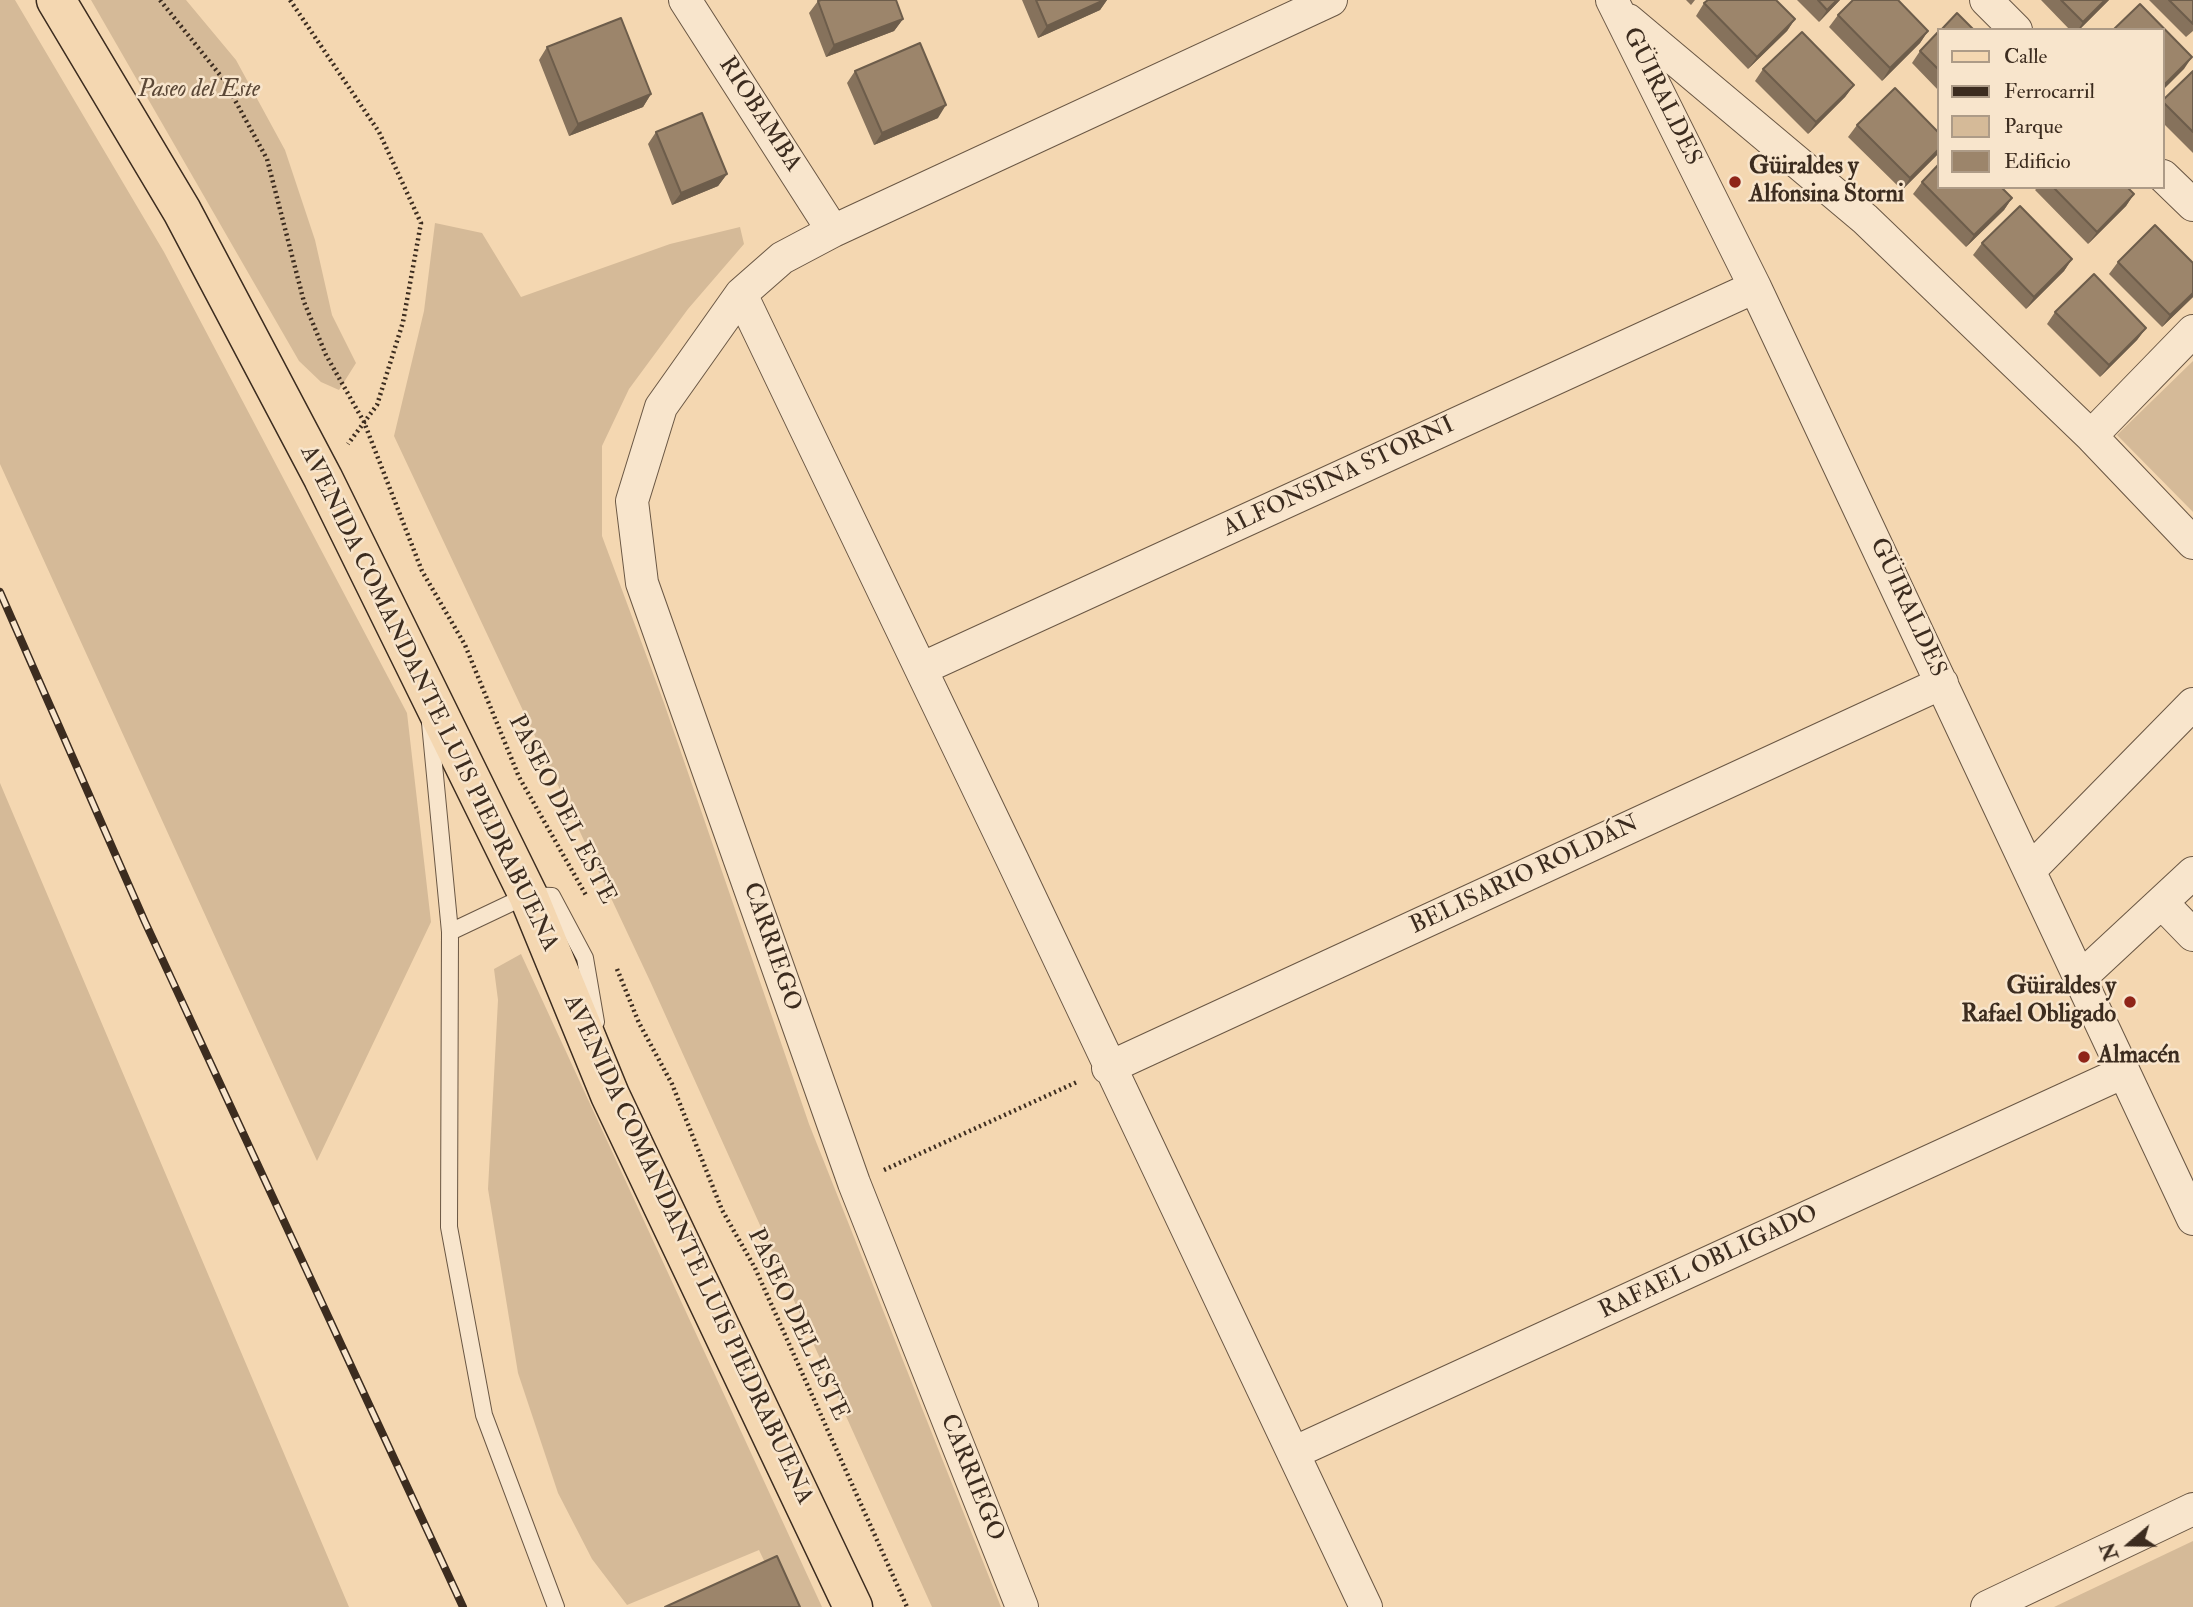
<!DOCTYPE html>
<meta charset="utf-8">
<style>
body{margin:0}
#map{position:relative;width:2193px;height:1607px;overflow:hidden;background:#f4d7b1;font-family:"IM FELL Double Pica",serif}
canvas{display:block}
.legend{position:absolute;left:1937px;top:28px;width:228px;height:161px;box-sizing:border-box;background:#f8e5cc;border:2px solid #ad9b87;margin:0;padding:9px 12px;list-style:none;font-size:21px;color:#3c2c1f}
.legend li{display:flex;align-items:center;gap:14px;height:35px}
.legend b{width:35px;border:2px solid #ad9b87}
.north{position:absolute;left:2095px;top:1509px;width:70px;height:70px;-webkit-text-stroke:5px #f8e5cc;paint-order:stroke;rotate:250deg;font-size:19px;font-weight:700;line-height:28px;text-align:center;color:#3c2c1f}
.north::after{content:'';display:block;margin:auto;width:24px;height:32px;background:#3c2c1f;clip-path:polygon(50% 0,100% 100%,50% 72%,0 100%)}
</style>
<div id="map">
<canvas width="2193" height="1607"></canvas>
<ul class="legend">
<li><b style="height:9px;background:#f4d7b1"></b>Calle</li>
<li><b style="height:9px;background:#3c2c1f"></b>Ferrocarril</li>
<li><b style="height:19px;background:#d5ba98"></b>Parque</li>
<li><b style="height:19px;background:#9c856b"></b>Edificio</li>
</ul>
<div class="north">N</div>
</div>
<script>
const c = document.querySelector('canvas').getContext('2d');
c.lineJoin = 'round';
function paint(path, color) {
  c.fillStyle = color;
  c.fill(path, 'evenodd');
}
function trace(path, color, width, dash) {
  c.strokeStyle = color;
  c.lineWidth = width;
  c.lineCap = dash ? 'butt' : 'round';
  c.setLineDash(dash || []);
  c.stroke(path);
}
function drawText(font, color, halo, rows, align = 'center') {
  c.font = font + ' "IM FELL Double Pica",serif';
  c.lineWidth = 5;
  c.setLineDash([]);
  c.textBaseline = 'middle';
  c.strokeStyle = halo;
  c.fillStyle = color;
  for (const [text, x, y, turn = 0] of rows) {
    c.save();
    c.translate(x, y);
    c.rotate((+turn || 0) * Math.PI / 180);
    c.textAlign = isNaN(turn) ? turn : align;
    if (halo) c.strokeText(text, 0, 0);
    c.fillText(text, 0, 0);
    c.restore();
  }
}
paint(new Path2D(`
 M0 0H15L164 252 407 713 431 922 317 1161 0 464Z
 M91 0H186L236 60 285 150 315 240 332 315 356 363 339 390 321 382 299 361Z
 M435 223 482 233 521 297 670 244 740 227 744 244 688 309 629 389 602 446V536L664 703 809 1124 1001 1607H932L650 981 394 436 424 311Z
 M2193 361V512L2117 435Z
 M0 783 349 1607H0Z
 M521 954 822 1607H786L759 1550 627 1605 592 1559 558 1493 518 1373 488 1189 498 1000 494 969Z
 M2193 1541V1607H2054Z`), '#d5ba98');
const lane = new Path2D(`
 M430 723 450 932 449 1227 484 1415 556 1607
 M450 932 528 895 552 896 585 958 596 1022`);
const street = new Path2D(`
 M685 0 833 231
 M1612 0 1755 287 2193 1219
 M1986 0 2016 30
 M1628 20 1865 219 2091 436 2193 543
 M2163 176 2193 205
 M741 294C953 730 1158 1169 1366 1607
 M2091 436 2193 331
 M923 668 1755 287
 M2030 870 2193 704
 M2162 903 2193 935
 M2080 978 2193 873
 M1108 1068 1942 683
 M1293 1453 2124 1072
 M1022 1607 854 1183 642 583 632 501 661 407 741 294 782 258 833 231 1331 0
 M1987 1607 2193 1509`);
const primary = new Path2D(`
 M56 0 182 211 323 478 528 895 610 1095 853 1607`);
trace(lane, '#6a5744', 18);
trace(street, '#6a5744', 34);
trace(primary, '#3c2c1f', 41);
trace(new Path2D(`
 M160 0 224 80 267 159 304 302 326 355 364 422 422 571 465 645 519 777 587 897
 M290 0 379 132 421 223 403 322 377 405 348 444
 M617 969 639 1023 672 1084 722 1210 755 1268 907 1607
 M884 1170 1077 1082`), '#3c2c1f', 4.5, [2, 3.5]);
trace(lane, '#f8e5cc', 16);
trace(street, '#f8e5cc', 32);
trace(primary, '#f4d7b1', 38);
const rail = new Path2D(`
 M0 592 145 922 463 1607`);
trace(rail, '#3c2c1f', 8);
trace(rail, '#f8e5cc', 5, [16]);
paint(new Path2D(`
 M1022 0H1107L1100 10 1038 38Z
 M1686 0H1695L1691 5Z
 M1797 0H1840L1819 22Z
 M2041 0H2109L2079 30H2070Z
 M2149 0H2193V31L2186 37Z
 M818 1 903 19 894 31 826 57 809 13Z
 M1704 3 1795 19 1787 31 1748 69 1696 16Z
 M1838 15 1928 31 1920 43 1882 81 1829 27Z
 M1939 31V91L1912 63 1920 51Z
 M547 47 651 94 643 107 569 136 539 60Z
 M1763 69 1854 85 1845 97 1808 134 1755 81Z
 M855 71 938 118 874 145 847 83Z
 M2193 71V153L2163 123V100Z
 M1857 125 1939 133V153L1902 190 1848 137Z
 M656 132 727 174 718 186 672 205 648 144Z
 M1922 182 2012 198 2004 210 1966 247 1913 194Z
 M2038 187H2127L2134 194 2126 206 2088 244 2035 190Z
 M1982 243 2072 259 2064 271 2026 309 1973 255Z
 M2118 262 2193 297 2162 327 2109 274Z
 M2055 312 2146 328 2137 340 2100 377 2047 324Z`), '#86725c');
paint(new Path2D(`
 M1104 0H1107L1100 10 1038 38 1047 26Z
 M1837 0H1840L1819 22 1827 10Z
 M2105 0H2109L2079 30H2078L2083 22Z
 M903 19 894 31 826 57 834 45Z
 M1795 19 1787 31 1748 69 1757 57Z
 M1928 31 1920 43 1882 81 1890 68Z
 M2192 57 2184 69 2163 90V86Z
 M1854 85 1845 97 1808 134 1816 122Z
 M651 94 643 107 569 136 578 124Z
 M946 105 938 118 874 145 882 133Z
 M1939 149V153L1902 190 1910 178Z
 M727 174 718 186 672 205 681 193Z
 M2134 194 2126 206 2088 244 2097 232Z
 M2012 198 2004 210 1966 247 1974 235Z
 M2072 259 2064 271 2026 309 2034 297Z
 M2193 293V297L2162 327 2170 315Z
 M2146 328 2137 340 2100 377 2109 365Z`), '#6d5d4b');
const building = new Path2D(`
 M821 0H896L903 19 834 45 818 1Z
 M1036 0H1104L1047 26Z
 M1708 0H1776L1795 19 1757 57 1704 3Z
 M1818 0H1837L1827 10Z
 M1853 0H1898L1928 31 1890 68 1838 15Z
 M2061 0H2105L2083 22Z
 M2169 0H2193V24Z
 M2140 4 2192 57 2163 86V30H2113Z
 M1957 13 1974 30H1941Z
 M621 18 651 94 578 124 547 47Z
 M1939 31V70L1920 51Z
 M1802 32 1854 85 1816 122 1763 69Z
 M920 43 946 105 882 133 855 71Z
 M2193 71V132L2163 102V100Z
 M1895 88 1939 133V149L1910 178 1857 125Z
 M702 113 727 174 681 193 656 132Z
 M1939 164V187H2001L2012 198 1974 235 1922 182Z
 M2053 187H2127L2134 194 2097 232Z
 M2020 206 2072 259 2034 297 1982 243Z
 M2155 225 2193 263V293L2170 315 2118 262Z
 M2094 274 2146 328 2109 365 2055 312Z
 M777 1556 800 1607H665Z`);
paint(building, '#9c856b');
trace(building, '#6d5d4b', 2);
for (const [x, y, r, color] of [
 [1735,182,7,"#8f2418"],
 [2130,1002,7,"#8f2418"],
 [2084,1057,7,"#8f2418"]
]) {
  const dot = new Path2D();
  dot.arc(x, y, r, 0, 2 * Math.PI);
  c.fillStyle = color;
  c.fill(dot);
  trace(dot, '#f8e5cc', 2.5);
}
drawText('italic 24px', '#5b4837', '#f8e5cc', [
 ["Paseo del Este",199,91]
]);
drawText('24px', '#3c2c1f', '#f8e5cc', [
 ["GÜIRALDES",1661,97,64],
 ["RIOBAMBA",759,115,57],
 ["ALFONSINA STORNI",1339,478,-25],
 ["GÜIRALDES",1907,608,65],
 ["AVENIDA COMANDANTE LUIS PIEDRABUENA",428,699,64],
 ["PASEO DEL ESTE",561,810,63],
 ["BELISARIO ROLDÁN",1525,876,-25],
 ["CARRIEGO",771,947,71],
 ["AVENIDA COMANDANTE LUIS PIEDRABUENA",687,1250,65],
 ["RAFAEL OBLIGADO",1709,1263,-25],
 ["PASEO DEL ESTE",797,1325,65],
 ["CARRIEGO",971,1478,68]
]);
drawText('bold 24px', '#3c2c1f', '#f8e5cc', [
 ["Güiraldes y",1749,168],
 ["Alfonsina Storni",1749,196],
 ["Güiraldes y",2116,988,"right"],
 ["Rafael Obligado",2116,1016,"right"],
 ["Almacén",2098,1057]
], 'left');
</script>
